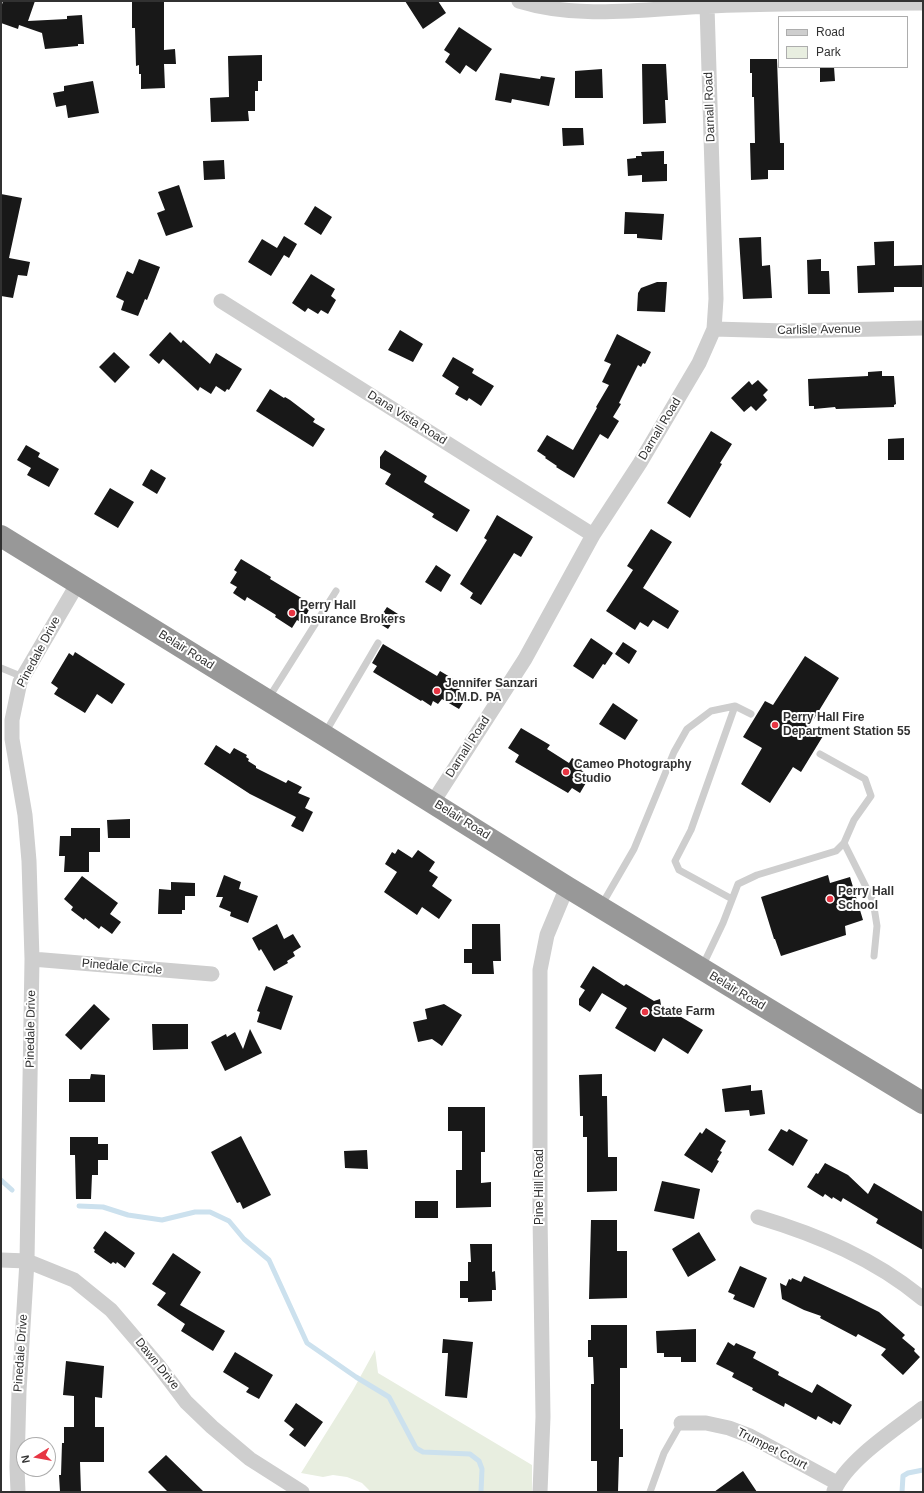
<!DOCTYPE html>
<style>
body{margin:0}
#map{position:relative;width:924px;height:1493px;overflow:hidden;background:#fff;font-family:Arial,sans-serif}
canvas{display:block}
.frame{position:absolute;inset:0;border:2px solid #313131;pointer-events:none}
.legend{position:absolute;left:778px;top:16px;width:130px;height:52px;box-sizing:border-box;background:#fff;border:1px solid #adadad;margin:0;padding:5px 7px;list-style:none;font-size:12px;color:#313131}
.legend li{display:flex;align-items:center;gap:8px;height:20px}
.legend b{width:20px;border:1px solid #adadad}
.north{position:absolute;left:16px;top:1437px;width:40px;height:40px;box-sizing:border-box;background:#fff;border:1px solid #adadad;border-radius:50%;rotate:259deg;font-size:11px;font-weight:700;line-height:16px;text-align:center;color:#313131}
.north::after{content:'';display:block;margin:auto;width:14px;height:18px;background:#e73543;clip-path:polygon(50% 0,100% 100%,50% 72%,0 100%)}
</style>
<div id="map">
<canvas width="924" height="1493"></canvas>
<div class="frame"></div>
<ul class="legend">
<li><b style="height:5px;background:#cecece"></b>Road</li>
<li><b style="height:11px;background:#e8eee0"></b>Park</li>
</ul>
<div class="north">N</div>
</div>
<script>
const c = document.querySelector('canvas').getContext('2d');
c.lineJoin = 'round';
function paint(path, color) {
  c.fillStyle = color;
  c.fill(path, 'evenodd');
}
function trace(path, color, width, dash) {
  c.strokeStyle = color;
  c.lineWidth = width;
  c.lineCap = dash ? 'butt' : 'round';
  c.setLineDash(dash || []);
  c.stroke(path);
}
function drawText(font, color, halo, rows, align = 'center') {
  c.font = font + ' Arial,sans-serif';
  c.lineWidth = 4;
  c.setLineDash([]);
  c.textBaseline = 'middle';
  c.strokeStyle = halo;
  c.fillStyle = color;
  for (const [text, x, y, turn = 0] of rows) {
    c.save();
    c.translate(x, y);
    c.rotate((+turn || 0) * Math.PI / 180);
    c.textAlign = isNaN(turn) ? turn : align;
    if (halo) c.strokeText(text, 0, 0);
    c.fillText(text, 0, 0);
    c.restore();
  }
}
paint(new Path2D(`
 M375 1350 378 1373 532 1465V1492H371L362 1483 347 1477 333 1475 323 1477 301 1473 353 1390Z`), '#e8eee0');
trace(new Path2D(`
 M1 1180 12 1190
 M79 1206 103 1207 128 1215 162 1220 195 1212H210L229 1221 244 1239 269 1260 307 1343 356 1377 389 1397 416 1448 423 1452 470 1454 479 1461 482 1469 481 1492
 M902 1492 903 1476 908 1473 923 1470`), '#cce1ee', 5);
paint(new Path2D(`
 M3 1H35L28 21 67 19V16L82 15 84 44H78V46L45 49 42 33 19 25 18 29 1 23V8Z
 M132 1H164V50L175 49 176 64H164L165 88 141 89V74H139V65L136 66 135 28H132Z
 M405 1H438L446 13 423 29Z
 M459 27 492 49 476 72 466 65 460 74 445 62 450 54 444 50Z
 M262 55V81H258V91H255V111H248L249 121 211 122 210 98 229 97 228 56Z
 M750 59H777L780 143H784V170H768V179L751 180 750 143H755L754 97H752V73H750Z
 M642 64H666L668 100H665L666 123 643 124Z
 M820 67H834L835 81 820 82Z
 M602 69 603 98H575V71Z
 M500 73 540 79 541 76 555 78 549 106 512 99 511 103 495 100Z
 M93 81 99 113 68 118 66 105 56 107 53 93 64 91V86Z
 M562 128H583L584 145 563 146Z
 M664 151V164H667V181L642 182V175L628 176 627 159 636 158V156H642L641 152Z
 M224 160 225 179 204 180 203 161Z
 M179 185 193 227 166 236 157 213 165 210 158 192Z
 M1 194 22 198 9 258 30 262 27 276 18 275 13 298 1 296Z
 M315 206 332 217 321 235 304 224Z
 M625 212 664 214 662 240 637 238V234H624Z
 M284 236 297 244 289 258 284 255 271 276 248 262 262 239 277 248Z
 M761 237 762 266 770 265 772 298 743 299 739 238Z
 M894 241V266L923 265V287H894V292L858 293 857 266 875 265 874 242Z
 M139 259 160 267 147 300 145 299 138 316 121 310 124 301 116 297 127 271 133 274Z
 M821 259V271H829L830 294H808L807 260Z
 M311 274 335 289 331 296 336 300 328 314 321 310 318 314 308 308 305 312 292 303Z
 M657 282H667L665 312 637 311 638 293 641 288Z
 M400 330 423 344 413 362 388 350Z
 M170 332 181 343 183 340 210 364 216 353 242 369 229 390 227 389 225 392 216 386 211 394 200 387 198 391 163 359 159 364 149 355Z
 M617 334 651 352 645 364 643 363 641 367 638 365 619 403 621 404 613 417 619 421 608 439 600 434 574 478 556 467 557 466 545 458 546 457 537 451 547 435 573 450 597 408 596 407 609 385 602 382 611 364 604 361Z
 M114 352 130 367 115 383 99 367Z
 M453 357 474 369 472 373 494 386 481 406 469 398 467 401 455 394 459 387 442 376Z
 M882 371V376H894L896 404 894 405V407L836 409 835 407 814 409V406H809L808 379 868 376V372Z
 M758 380 768 390 763 395 767 400 756 411 751 406 744 412 731 398 749 381 752 385Z
 M270 389 284 398 285 397 290 400 315 419 313 422 325 429 313 447 256 411Z
 M711 431 732 444 720 463 722 464 690 518 667 503Z
 M904 438V460H888V439Z
 M26 445 40 453 38 457 59 469 49 487 27 475 31 468 17 460Z
 M385 450 427 476 424 482 470 510 457 532 432 517 434 514 385 484 391 474 380 468V457Z
 M151 469 166 478 157 494 142 485Z
 M110 488 134 502 118 528 94 514Z
 M497 515 533 537 521 557 514 553 481 605 470 598 473 593 460 584 487 540 484 538Z
 M651 529 672 542 643 588 679 611 668 629 653 620 648 627 640 622 635 630 606 611 633 570 627 566Z
 M241 559 271 577 270 579 308 602 306 606 310 608 302 623 297 620 292 628 275 617 276 615 247 597 245 601 233 593 237 587 230 583 237 572 234 570Z
 M436 565 451 575 441 592 425 582Z
 M387 607 398 614 388 629 377 622Z
 M591 638 613 653 605 665 603 664 593 679 573 666Z
 M623 642 637 651 629 664 615 654Z
 M383 644 437 676 440 671 460 683 457 688 468 695 459 709 442 699 438 704 433 701 431 706 422 700 421 701 373 672 377 666 372 663Z
 M75 652 125 684 112 704 97 694 85 713 54 694 58 688 51 683 69 653 73 656Z
 M805 656 839 678 809 727 823 736 801 772 793 767 770 803 741 784 762 748 743 737 765 701 773 705Z
 M613 703 638 720 625 740 599 724Z
 M521 728 550 745 547 749 569 763 572 758 584 765 581 770 590 776 580 793 572 788 568 793 515 762 519 755 508 748Z
 M216 745 230 754 234 748 247 755 246 757 249 759 248 761 256 766V768L286 783 288 780 302 787 298 793 310 798 305 808 313 812 303 832 291 826 296 817 250 794 204 764Z
 M130 819V838H108L107 820Z
 M71 828H100V852H89V872H64L65 856H59L60 836H71Z
 M398 849 412 858 418 850 435 862 429 871 438 877 432 886 452 900 439 919 422 907 417 915 384 892 397 872 385 864 392 852 395 854Z
 M224 875 241 882 239 889 258 896 248 923 230 916 231 912 219 907 223 897H216Z
 M828 875 830 883 850 877 863 920 845 926 846 935 781 956 775 939H774L761 897Z
 M82 876 118 903 110 914 121 922 112 934 101 926 99 929 85 918 84 920 71 910 73 907 64 899Z
 M171 882 195 883V896H185V910H182V914H158L159 889 171 890Z
 M277 924 284 939 293 934 301 947 293 952 295 956 287 961 288 963 274 971 261 949 259 951 252 938Z
 M472 924H500L501 961H493L494 974H472V963H464V949H472Z
 M593 966 624 986 626 984 654 1001 660 999 661 1005 703 1030 688 1054 663 1038 655 1052 615 1028 627 1008 602 993 590 1012 579 1005V999L585 990 580 987Z
 M266 986 293 996 281 1030 257 1022 260 1012 257 1011Z
 M94 1004 110 1019 81 1050 65 1035Z
 M444 1004 462 1015 442 1046 432 1039 418 1042 413 1022 427 1019 425 1009Z
 M152 1024H188V1049L153 1050Z
 M250 1029 262 1053 225 1071 211 1042 226 1034 227 1037 235 1032 243 1049Z
 M91 1074 105 1075V1102H69V1079H90Z
 M602 1074V1096H607L608 1157H617V1191L587 1192V1137H583V1116H580L579 1075Z
 M751 1085V1091L762 1090 765 1114 750 1116 749 1110 725 1112 722 1089Z
 M448 1107H485V1152H481V1183L491 1182V1207L456 1208V1170H462V1131H448Z
 M706 1128 726 1141 720 1151 722 1152 717 1160 719 1161 712 1173 684 1155 700 1132 702 1134Z
 M781 1129 787 1132 789 1129 808 1140 793 1166 768 1150Z
 M241 1136 271 1195 243 1209 240 1202 237 1203 211 1152Z
 M70 1137H98V1144H108V1160H98V1175H92L91 1199H76L75 1155H70Z
 M367 1150 368 1169 345 1168 344 1151Z
 M825 1163 848 1175 868 1194 874 1183 923 1212V1250L876 1223 878 1219 843 1198 841 1202 833 1197 832 1199 825 1194 823 1197 807 1187 816 1173 818 1174Z
 M662 1181 700 1189 694 1219 654 1211Z
 M415 1201H438V1218H415Z
 M591 1220H617V1251H627V1298L589 1299Z
 M105 1231 135 1253 125 1268 117 1262 116 1264 113 1262 111 1264 94 1252 95 1250 93 1248Z
 M699 1232 716 1260 688 1277 672 1249Z
 M470 1244H492V1272L495 1271 496 1290H492V1301L468 1302V1298H460V1281H468V1262H471Z
 M173 1253 201 1272 180 1305 225 1331 213 1351 181 1331 185 1324 157 1305 166 1293 152 1284Z
 M740 1266 767 1278 754 1308 733 1299 735 1295 728 1292Z
 M804 1276 851 1298 879 1312 905 1335 902 1338 915 1349 914 1351 920 1357 903 1375 881 1355 886 1349 858 1334 856 1337 820 1318 821 1316 804 1310 782 1299 780 1283 786 1286 789 1279 791 1280 792 1278 801 1282Z
 M591 1325H627V1368H620V1429H623V1457H619L618 1492H597V1461H591V1384H594L593 1357H588V1340H591Z
 M696 1329V1362H681V1357H664V1353H657L656 1331Z
 M443 1339 473 1342 467 1398 445 1396 448 1353H442Z
 M728 1342 734 1346 736 1343 756 1352 753 1358 779 1372 778 1375 812 1393 817 1384 852 1405 840 1425 833 1421 832 1424 818 1416 816 1420 785 1403 784 1407 752 1390 753 1388 732 1377 734 1373 716 1364Z
 M235 1352 273 1375 259 1399 246 1392 249 1388 223 1372Z
 M66 1361 104 1366 102 1398 95 1397V1427H104V1462H80L81 1492H60L59 1475H61L62 1443H64V1427H74V1396L63 1395Z
 M296 1403 323 1422 305 1447 289 1435 294 1429 284 1421Z
 M166 1455 204 1492H168L148 1472Z
 M743 1471 757 1492H714Z`), '#181818');
trace(new Path2D(`
 M1 668 23 677
 M268 699 336 591
 M325 733 378 643
 M844 843 873 901 877 926 874 956
 M732 899 679 870 675 861 691 830 735 706
 M601 906 634 849 674 752 687 729 711 711 735 706 751 714
 M702 967 723 923 738 884 757 875 836 851 844 843 854 820 871 796 865 779 820 754
 M650 1492 664 1453 681 1423`), '#cecece', 7);
trace(new Path2D(`
 M519 1C580 20 645 9 707 6 779 3 851 3 923 3
 M221 301 593 535
 M714 329 786 331 923 328
 M433 802 525 659 593 535 640 463 699 363 714 329 716 299 707 6
 M32 959 212 974
 M758 1217C818 1235 875 1259 923 1299
 M1 1260 27 1261 74 1280 111 1310 158 1365 186 1402 212 1427 250 1459 302 1492
 M681 1423H706L729 1428 750 1436 837 1483
 M834 1491C847 1460 897 1428 923 1408
 M18 1492 17 1467 19 1391 27 1261 32 959 29 861 25 815 12 739V720L20 682 78 583
 M540 1492 543 1417 540 1215V970L547 935 567 887`), '#cecece', 15);
trace(new Path2D(`
 M1 536 324 735 567 887 923 1103`), '#989898', 22);
for (const [x, y, r, color] of [
 [292,613,4,"#e73543"],
 [437,691,4,"#e73543"],
 [775,725,4,"#e73543"],
 [566,772,4,"#e73543"],
 [830,899,4,"#e73543"],
 [645,1012,4,"#e73543"]
]) {
  const dot = new Path2D();
  dot.arc(x, y, r, 0, 2 * Math.PI);
  c.fillStyle = color;
  c.fill(dot);
  trace(dot, '#fff', 1.5);
}
drawText('12px', '#313131', '#fff', [
 ["Darnall Road",710,107,-92],
 ["Carlisle Avenue",819,330,-1],
 ["Dana Vista Road",407,418,32],
 ["Darnall Road",660,429,-59],
 ["Belair Road",186,650,32],
 ["Pinedale Drive",39,652,-62],
 ["Darnall Road",468,747,-57],
 ["Belair Road",462,820,32],
 ["Pinedale Circle",122,967,5],
 ["Belair Road",737,991,31],
 ["Pinedale Drive",31,1029,-89],
 ["Pine Hill Road",540,1187,-90],
 ["Pinedale Drive",21,1353,-86],
 ["Dawn Drive",157,1364,51],
 ["Trumpet Court",772,1449,27]
]);
drawText('bold 12px', '#313131', '#fff', [
 ["Perry Hall",300,606],
 ["Insurance Brokers",300,620],
 ["Jennifer Sanzari",445,684],
 ["D.M.D. PA",445,698],
 ["Perry Hall Fire",783,718],
 ["Department Station 55",783,732],
 ["Cameo Photography",574,765],
 ["Studio",574,779],
 ["Perry Hall",838,892],
 ["School",838,906],
 ["State Farm",653,1012]
], 'left');
</script>
